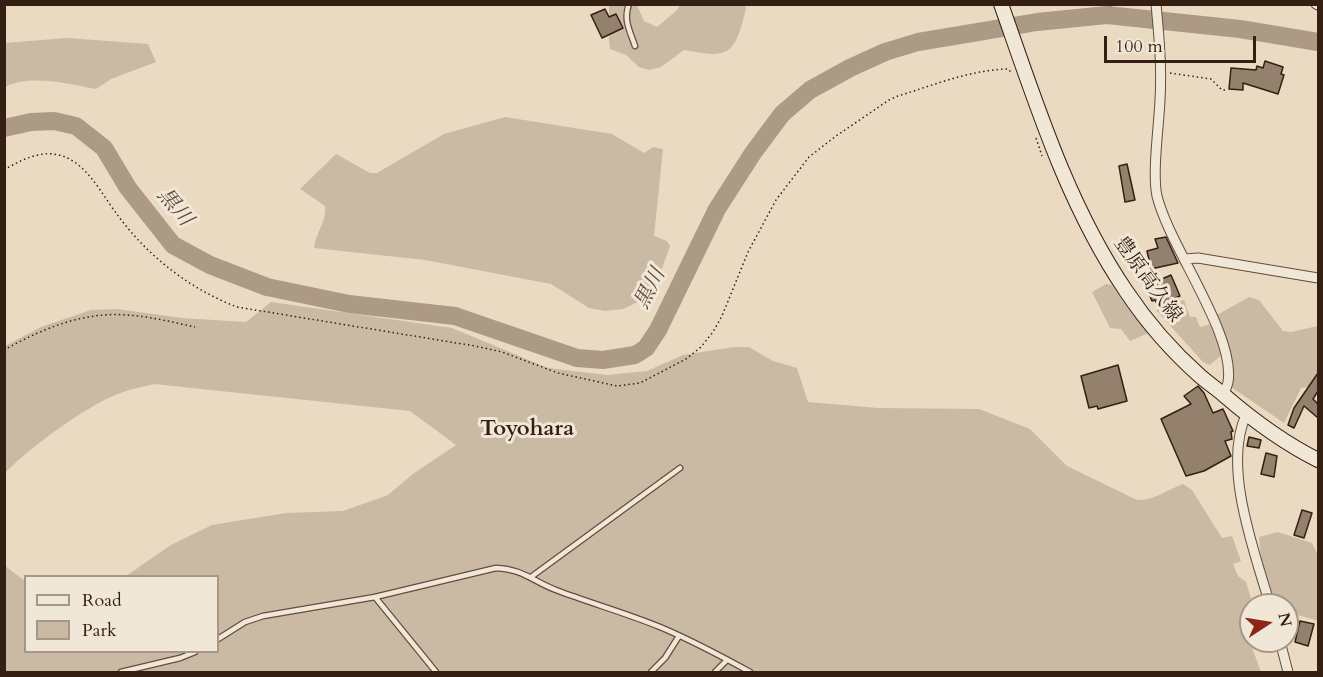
<!DOCTYPE html>
<meta charset="utf-8">
<style>
body{margin:0}
#map{position:relative;width:1323px;height:677px;overflow:hidden;background:#e9dac1;font-family:Cardo,serif}
canvas{display:block}
.frame{position:absolute;inset:0;border:6px solid #351e12;pointer-events:none}
.legend{position:absolute;left:24px;top:575px;width:195px;height:78px;box-sizing:border-box;background:#f1e7d7;border:2px solid #a69788;margin:0;padding:8px 10px;list-style:none;font-size:18px;color:#351e12}
.legend li{display:flex;align-items:center;gap:12px;height:30px}
.legend b{width:30px;border:2px solid #a69788}
.north{position:absolute;left:1239px;top:593px;width:60px;height:60px;box-sizing:border-box;background:#f1e7d7;border:2px solid #a69788;border-radius:50%;rotate:78deg;font-size:16px;font-weight:700;line-height:24px;text-align:center;color:#351e12}
.north::after{content:'';display:block;margin:auto;width:21px;height:27px;background:#8f2418;clip-path:polygon(50% 0,100% 100%,50% 72%,0 100%)}
.scale{position:absolute;left:1104px;top:36px;width:152px;height:27px;box-sizing:border-box;border:3px solid #351e12;border-top:0;padding-left:8px;font-size:18px;line-height:21px;white-space:nowrap;color:#351e12;-webkit-text-stroke:4px #f1e7d7;paint-order:stroke}
</style>
<div id="map">
<canvas width="1323" height="677"></canvas>
<div class="frame"></div>
<ul class="legend">
<li><b style="height:8px;background:#f1e7d7"></b>Road</li>
<li><b style="height:16px;background:#cabaa3"></b>Park</li>
</ul>
<div class="north">N</div>
<div class="scale">100 m</div>
</div>
<script>
const c = document.querySelector('canvas').getContext('2d');
c.lineJoin = 'round';
function paint(path, color) {
  c.fillStyle = color;
  c.fill(path, 'evenodd');
}
function trace(path, color, width, dash) {
  c.strokeStyle = color;
  c.lineWidth = width;
  c.lineCap = dash ? 'butt' : 'round';
  c.setLineDash(dash || []);
  c.stroke(path);
}
function drawText(font, color, halo, rows, align = 'center') {
  c.font = font + ' Cardo,"Noto Serif JP",serif';
  c.lineWidth = 6;
  c.setLineDash([]);
  c.textBaseline = 'middle';
  c.strokeStyle = halo;
  c.fillStyle = color;
  for (const [text, x, y, turn = 0] of rows) {
    c.save();
    c.translate(x, y);
    c.rotate((+turn || 0) * Math.PI / 180);
    c.textAlign = isNaN(turn) ? turn : align;
    if (halo) c.strokeText(text, 0, 0);
    c.fillText(text, 0, 0);
    c.restore();
  }
}
paint(new Path2D(`
 M609 5H637L644 21 657 27 676 11 680 5H745L746 9C734 55 731 59 684 50L661 67 649 70 639 67 626 55 610 49 609 39Z
 M67 38 148 44 156 62 111 79 96 89C67 84 32 74 5 87V43Z
 M505 117 612 134 644 153 653 147 663 149 654 236 667 241 670 246 659 277 642 300 623 309 605 311 589 308 551 284 425 260 314 248C316 232 327 221 325 206L300 189 336 154 370 173H377L444 134Z
 M1106 284 1112 285 1127 307 1149 333 1130 341 1121 329 1110 328 1092 292Z
 M1249 297 1259 300 1283 331 1291 332 1318 326V386L1301 388 1284 423 1231 387 1227 343 1217 315Z
 M1184 300 1190 317H1196L1200 327 1211 324 1223 354 1210 365 1203 362 1156 310Z
 M271 302 452 328 548 368 607 375 647 371 683 355 734 347H749L773 361 797 368 808 402 878 408 979 409 1030 429 1067 466 1137 500C1153 501 1167 490 1183 484L1192 490 1222 538 1232 536 1241 561 1233 564 1238 576 1246 582 1253 605H1251V628L1247 634 1261 672H5L4 565 25 581 26 652H218V576H126L171 545 212 525 286 513 343 511 388 495 413 474 456 445 410 411 154 384C142 387 130 389 118 394 86 406 29 448 5 473V346L41 327 91 310 117 309 182 318 246 322Z
 M1278 532 1312 543 1318 556V621L1291 613 1287 609V605H1282C1265 590 1261 560 1259 537Z`), '#cabaa3');
trace(new Path2D(`
 M1107 15 1111 4`), '#7c6858', 3);
trace(new Path2D(`
 M4 128 31 122 54 121 76 126 104 148 128 188 173 245 210 265 267 287 349 304 455 316 577 358 603 360 635 355 646 348 658 330 717 209 753 153 782 114 810 90 850 68 885 52 918 42 972 33 1037 22 1107 15 1240 29 1318 42`), '#ac9a86', 18);
const building = new Path2D(`
 M605 9 609 17 616 14 623 28 602 38 591 15Z
 M1265 61 1283 67 1281 74 1284 75 1278 94 1243 83V90L1229 89 1231 68 1256 70 1257 66 1263 68Z
 M1127 164 1135 200 1125 202 1119 166Z
 M1166 237 1178 263 1151 269 1147 251 1158 248 1155 239Z
 M1171 275 1180 296 1158 306 1155 300 1152 301 1147 289 1150 288 1148 285Z
 M1118 365 1127 401 1098 409 1097 406 1089 408 1081 376Z
 M1318 373V391L1313 399 1318 404V418L1304 406 1294 428 1288 425 1294 408Z
 M1198 386 1204 393 1213 413 1223 409 1233 431 1231 432 1232 439 1225 441 1231 456 1204 471 1186 476 1161 419 1191 404 1184 396Z
 M1249 437 1261 440 1259 448 1247 446Z
 M1266 453 1277 456 1274 477 1261 474Z
 M1302 510 1312 513 1304 538 1294 535Z
 M1300 621 1314 624 1308 646 1295 642Z`);
paint(building, '#93806d');
trace(building, '#351e12', 1.5);
const lane = new Path2D(`
 M629 4C623 20 630 31 635 46
 M531 577 680 468
 M375 597 436 672
 M218 639 245 622 263 616 375 597 496 568C523 569 534 582 556 590 590 603 626 613 660 627 691 640 721 656 750 672
 M121 672 180 658 195 652
 M651 672 665 658 679 636
 M715 672 727 660`);
const street = new Path2D(`
 M1156 4C1159 36 1162 68 1160 100 1159 125 1152 173 1157 196 1169 246 1236 335 1228 382 1227 386 1225 391 1224 395
 M1316 4 1318 5
 M1184 259 1198 258 1318 278
 M1246 415C1222 467 1255 553 1270 605
 M1280 641 1288 672`);
const secondary = new Path2D(`
 M1001 4C1036 103 1067 204 1126 291 1146 321 1173 352 1200 376 1208 383 1217 389 1225 396 1254 421 1284 443 1318 460`);
trace(lane, '#624d3e', 7);
trace(street, '#624d3e', 11);
trace(secondary, '#351e12', 16);
trace(new Path2D(`
 M1170 73 1211 79 1222 90H1227
 M1036 138 1042 156
 M4 170C26 157 49 146 73 161 92 173 105 199 119 217 149 257 190 289 237 307L475 346 502 352 558 373 617 386 640 383 686 359 701 347 713 332 722 316 748 252 776 200 809 157 836 136 889 100 898 96C934 85 970 70 1008 69L1011 72
 M4 350C31 335 63 320 95 316 128 311 163 320 195 327`), '#351e12', 1.5, [1.5, 3]);
trace(lane, '#f1e7d7', 4.5);
trace(street, '#f1e7d7', 9);
trace(secondary, '#f1e7d7', 14);
drawText('20px', '#351e12', '#f1e7d7', [
 ["豊原高久線",1147,280,54]
]);
drawText('italic 21px', '#5f493b', '#f1e7d7', [
 ["黒川",174,208,50],
 ["黒川",651,289,-63]
]);
drawText('bold 22px', '#351e12', '#f1e7d7', [
 ["Toyohara",527,430]
]);
</script>
